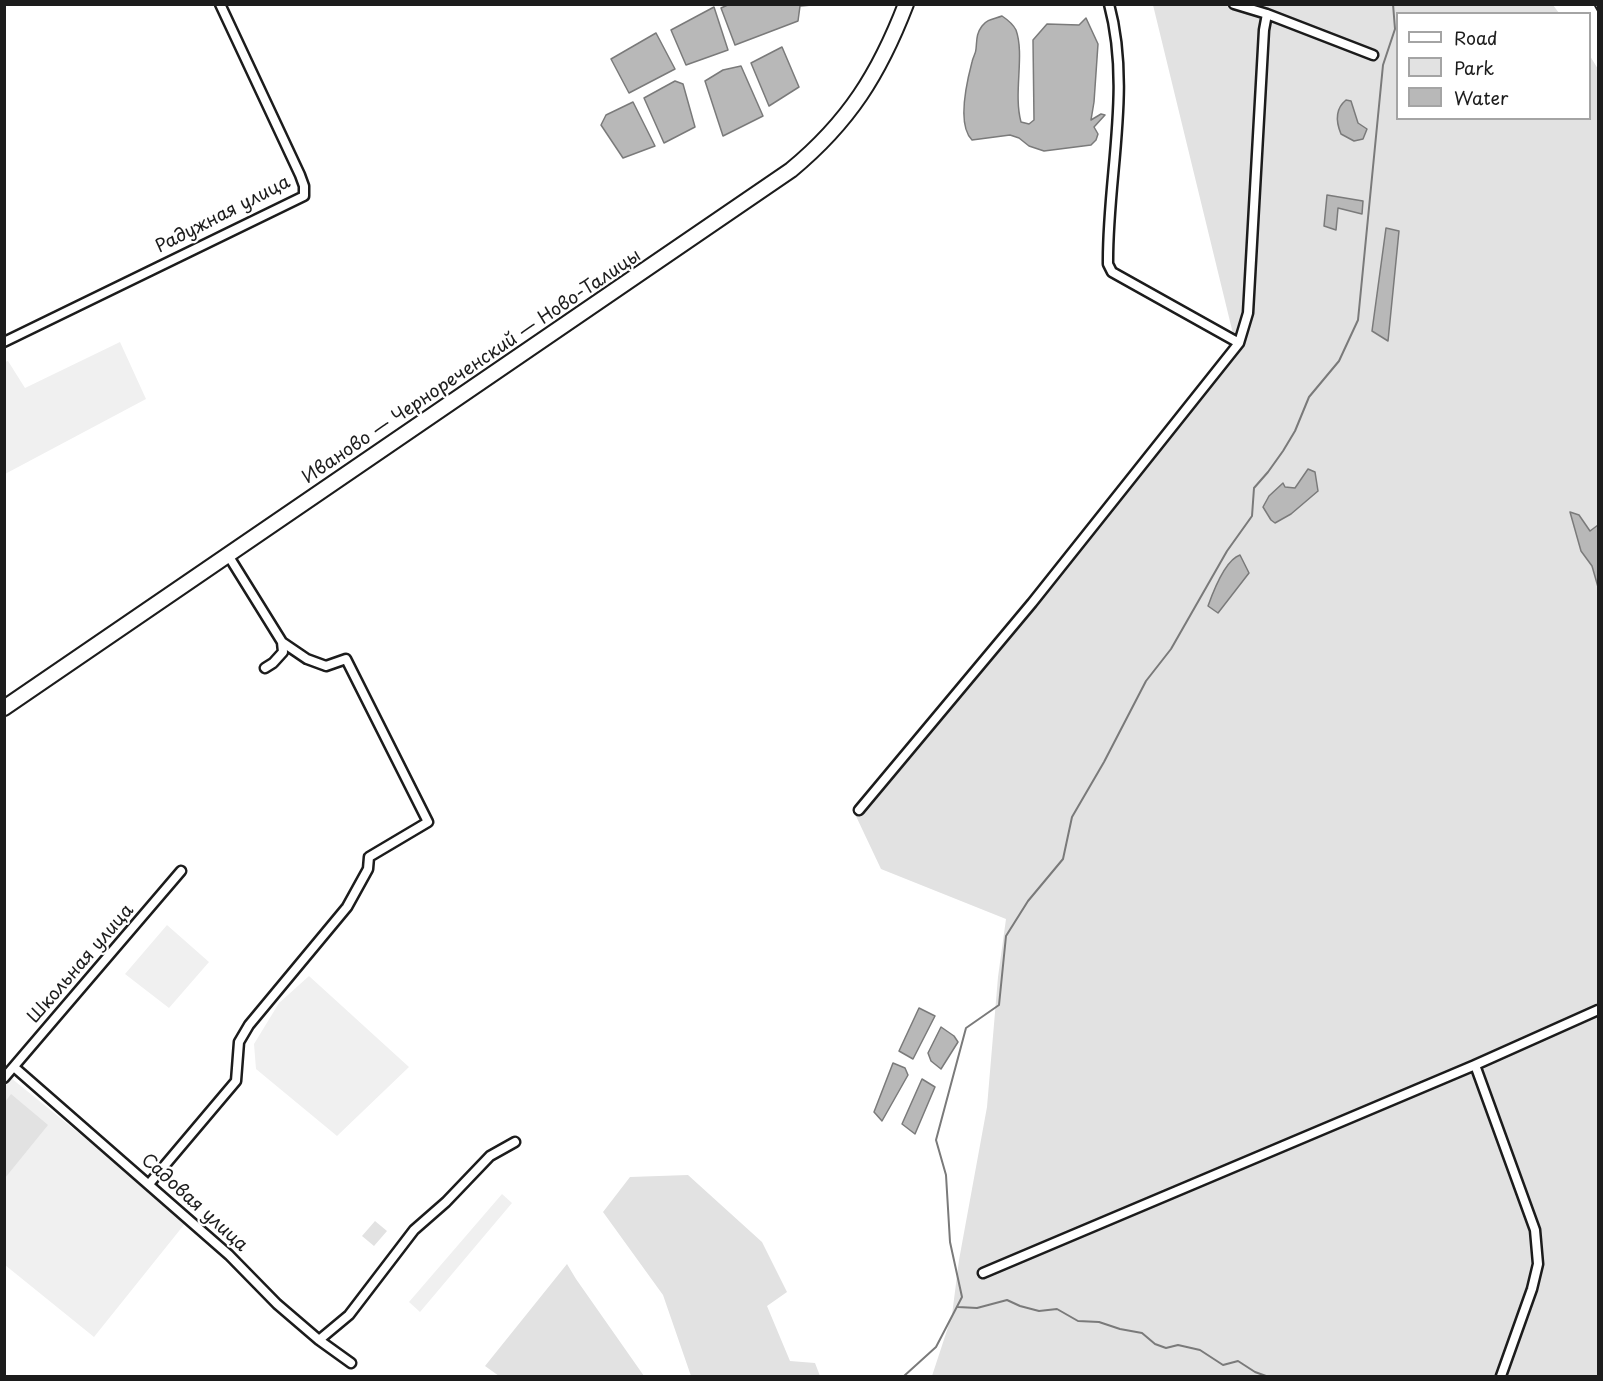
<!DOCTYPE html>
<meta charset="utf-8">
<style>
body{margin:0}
#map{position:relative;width:1603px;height:1381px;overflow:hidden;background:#fff;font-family:"Playpen Sans",sans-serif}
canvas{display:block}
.frame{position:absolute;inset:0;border:6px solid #1c1c1c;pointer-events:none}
.legend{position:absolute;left:1396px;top:12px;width:195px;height:108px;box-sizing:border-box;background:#fff;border:2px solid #a4a4a4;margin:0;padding:8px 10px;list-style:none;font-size:18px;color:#1c1c1c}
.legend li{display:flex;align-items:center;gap:12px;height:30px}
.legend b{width:30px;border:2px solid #a4a4a4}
</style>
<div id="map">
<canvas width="1603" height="1381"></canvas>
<div class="frame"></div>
<ul class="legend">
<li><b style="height:8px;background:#fff"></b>Road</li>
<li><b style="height:16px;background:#e2e2e2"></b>Park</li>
<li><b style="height:16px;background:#b8b8b8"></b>Water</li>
</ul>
</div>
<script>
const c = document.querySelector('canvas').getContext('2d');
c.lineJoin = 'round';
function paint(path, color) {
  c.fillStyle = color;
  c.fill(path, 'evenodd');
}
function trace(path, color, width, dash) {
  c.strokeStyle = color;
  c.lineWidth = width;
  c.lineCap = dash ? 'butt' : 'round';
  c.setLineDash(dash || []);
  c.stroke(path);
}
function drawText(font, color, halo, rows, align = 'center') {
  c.font = font + ' "Playpen Sans",sans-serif';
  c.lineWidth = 4.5;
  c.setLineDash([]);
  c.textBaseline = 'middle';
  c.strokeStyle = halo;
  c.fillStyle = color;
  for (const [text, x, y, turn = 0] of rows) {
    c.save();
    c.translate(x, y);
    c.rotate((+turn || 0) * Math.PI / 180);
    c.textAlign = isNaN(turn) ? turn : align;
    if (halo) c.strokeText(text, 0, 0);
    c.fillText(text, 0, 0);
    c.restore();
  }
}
paint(new Path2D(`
 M120 342 146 399 5 474V362L8 361 25 388Z
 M167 925 209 962 169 1008 125 974Z
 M309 976 409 1067 337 1136 256 1069 254 1044 279 1003Z
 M11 1078 187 1221 94 1337 5 1265 4 1086Z
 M502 1194 512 1203 420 1312 409 1302Z`), '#f0f0f0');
paint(new Path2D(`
 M1153 5H1553L1559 13 1398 14V118H1590V56L1598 69V1376H932L952 1315 959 1260 987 1107 998 977 1006 919 881 869 855 814 1235 342Z
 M11 1094 48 1125 5 1178V1102Z
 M688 1175 762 1242 787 1292 767 1306 790 1361 815 1363 820 1376H691L663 1295 603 1212 630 1177Z
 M375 1221 387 1231 374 1246 362 1236Z
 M567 1264 576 1279 644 1376H499L485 1366Z`), '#e2e2e2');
const water = new Path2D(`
 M730 4H812V5L800 6 798 21 735 45 721 8Z
 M714 7 728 50 686 65 671 30Z
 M1002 16C1008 20 1013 24 1016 30 1025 55 1013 93 1021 122L1029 124 1034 120 1033 40 1047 24 1079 25 1086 18 1098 44 1094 102 1091 120 1101 114 1105 115 1094 127 1098 134 1096 140 1091 145 1044 151 1029 146 1019 138 1010 135 972 140C957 125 967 81 972 62 973 57 976 53 976 49 977 40 976 34 982 26 987 19 994 19 1002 16Z
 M656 33 675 69 629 93 611 59Z
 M782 47 799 87 769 106 751 63Z
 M741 66 763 116 723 136 705 81 723 70Z
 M675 81 683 84 695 127 664 143 644 98Z
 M1346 100 1351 101 1358 123 1367 129 1363 139 1354 141 1341 134C1336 122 1335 109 1346 100Z
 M633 102 655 146 623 158 601 125 606 115Z
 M1327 195 1363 201 1362 214 1338 208 1336 230 1324 226Z
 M1386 228 1399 231 1388 341 1372 331Z
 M1308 469 1315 472 1318 491 1291 514 1275 523 1271 520 1263 507 1269 496 1283 483 1285 487 1295 488Z
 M1570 512 1579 515 1590 531 1598 525V587L1592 566 1581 551Z
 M1240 555 1249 573 1218 613 1208 606C1213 592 1225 560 1240 555Z
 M919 1008 935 1016 913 1059 899 1051Z
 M941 1027 954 1036 958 1042 941 1069 931 1061 928 1053Z
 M893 1063 905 1068 908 1075 882 1121 874 1112Z
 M922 1079 935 1087 915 1134 902 1124Z`);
paint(water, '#b8b8b8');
trace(water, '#7a7a7a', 1.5);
trace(new Path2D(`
 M958 1307 977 1308 1007 1300 1020 1306 1039 1311 1057 1309 1078 1321 1099 1322 1120 1329 1142 1333 1155 1344 1166 1348 1178 1345 1200 1350 1223 1365 1238 1361 1255 1372 1266 1376
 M904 1376 936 1347 962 1297 950 1242 946 1175 936 1140 966 1028 999 1005 1006 936 1028 901 1063 859 1072 817 1104 762 1146 681 1171 649 1227 551 1252 516 1254 488 1268 472 1283 451 1295 431 1309 397 1339 361 1358 320 1383 65 1395 29 1393 4`), '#7a7a7a', 2);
const street = new Path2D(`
 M1109 4C1132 89 1107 178 1108 264L1112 272 1239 343
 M1234 4 1267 14 1373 55
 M4 342 304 196V186L300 175 220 4
 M228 555 282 642 283 652 273 663 265 668
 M859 810 1032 603 1239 343 1248 313 1264 30 1267 14
 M14 1067 229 1255 277 1304 319 1340 351 1363
 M4 1078 181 871
 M149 1184 236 1081 239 1042 249 1025 347 907 368 869 369 857 428 822 346 659 326 666 307 659 282 642
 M983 1273 1475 1065
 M319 1340 349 1315 414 1230 446 1202 490 1156 515 1142
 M1501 1376 1532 1289 1538 1264 1535 1230 1475 1065 1598 1010`);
const primary = new Path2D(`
 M4 708 791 170C849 122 879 74 906 4`);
trace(street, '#1c1c1c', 13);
trace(primary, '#1c1c1c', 18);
trace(street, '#fff', 8);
trace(primary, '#fff', 14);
trace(new Path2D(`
 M1594 4 1598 11`), '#1c1c1c', 2, [9, 4.5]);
drawText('18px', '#1c1c1c', '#fff', [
 ["Радужная улица",223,215,-27],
 ["Иваново — Чернореченский — Ново-Талицы",472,367,-34],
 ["Школьная улица",81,964,-49],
 ["Садовая улица",194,1203,42]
]);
</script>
